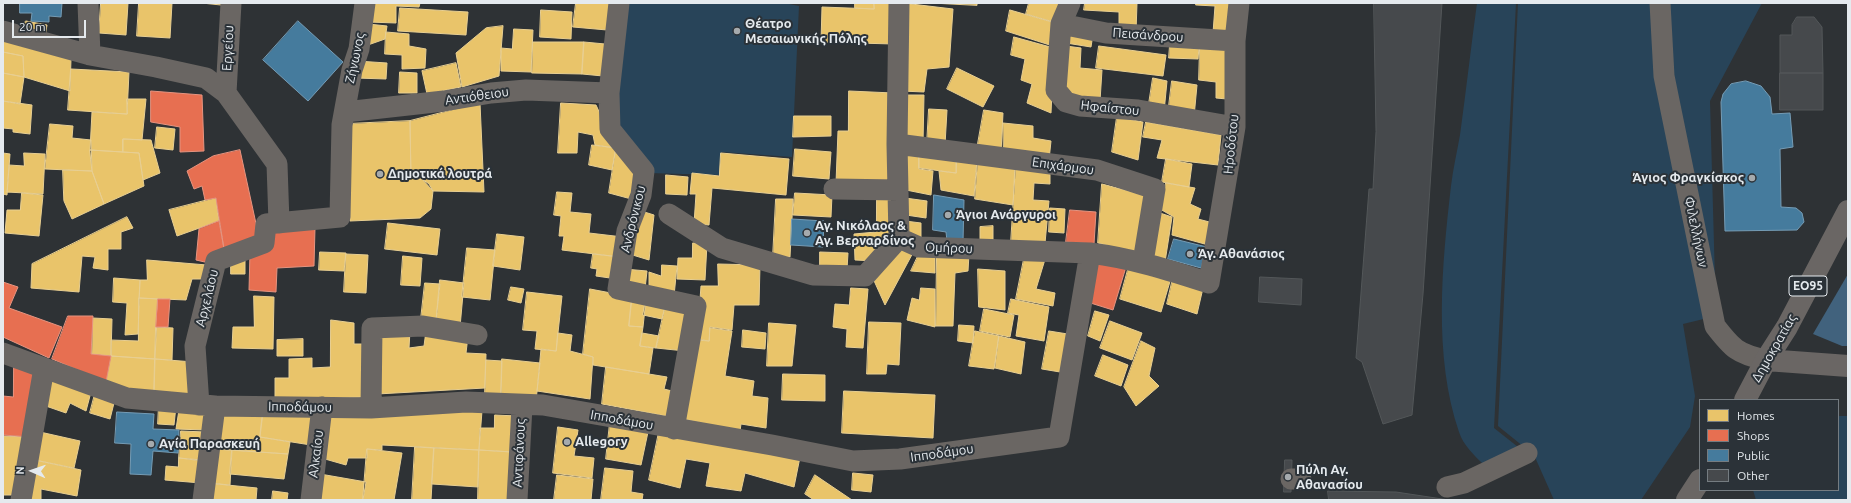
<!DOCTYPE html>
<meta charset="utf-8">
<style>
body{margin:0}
#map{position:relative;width:1851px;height:503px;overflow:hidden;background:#2e3235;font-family:Ubuntu,sans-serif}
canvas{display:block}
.frame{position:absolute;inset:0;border:4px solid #e5eaee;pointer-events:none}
.legend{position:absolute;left:1699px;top:399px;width:140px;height:92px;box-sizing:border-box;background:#2b3238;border:1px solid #757c81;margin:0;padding:5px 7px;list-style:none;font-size:12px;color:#e5eaee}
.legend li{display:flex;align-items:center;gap:8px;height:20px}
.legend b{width:20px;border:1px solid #757c81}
.north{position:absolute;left:12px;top:451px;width:40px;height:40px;-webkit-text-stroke:3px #2b3238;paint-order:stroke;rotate:272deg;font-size:11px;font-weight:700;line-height:16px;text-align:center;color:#e5eaee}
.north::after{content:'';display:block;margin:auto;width:14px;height:18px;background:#e5eaee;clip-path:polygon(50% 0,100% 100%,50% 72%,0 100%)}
.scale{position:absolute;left:12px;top:20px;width:74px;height:18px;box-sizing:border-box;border:2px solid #e5eaee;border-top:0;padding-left:5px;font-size:12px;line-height:14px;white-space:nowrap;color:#e5eaee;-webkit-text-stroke:3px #2b3238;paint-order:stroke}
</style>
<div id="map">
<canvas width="1851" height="503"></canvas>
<div class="frame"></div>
<ul class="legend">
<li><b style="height:11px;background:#e9c46a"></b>Homes</li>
<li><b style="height:11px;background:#e76f51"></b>Shops</li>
<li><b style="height:11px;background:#457b9d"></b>Public</li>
<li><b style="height:11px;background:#46494c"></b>Other</li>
</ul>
<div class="north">N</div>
<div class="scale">20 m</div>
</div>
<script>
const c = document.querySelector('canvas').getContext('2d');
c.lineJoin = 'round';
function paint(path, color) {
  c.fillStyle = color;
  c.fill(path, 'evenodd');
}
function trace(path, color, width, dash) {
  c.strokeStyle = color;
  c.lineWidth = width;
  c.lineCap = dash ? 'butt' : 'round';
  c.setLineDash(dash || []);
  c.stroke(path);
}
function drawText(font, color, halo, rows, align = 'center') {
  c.font = font + ' Ubuntu,sans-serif';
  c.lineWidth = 4;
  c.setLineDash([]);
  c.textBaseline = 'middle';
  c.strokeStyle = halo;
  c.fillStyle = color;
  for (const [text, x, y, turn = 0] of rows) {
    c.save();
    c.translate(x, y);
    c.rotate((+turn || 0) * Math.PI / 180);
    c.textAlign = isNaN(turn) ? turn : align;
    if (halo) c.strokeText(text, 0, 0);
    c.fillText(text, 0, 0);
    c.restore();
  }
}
paint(new Path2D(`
 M623 3H784L799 6 792 157 722 152 719 175 648 173 616 130Z
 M1477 3H1516L1494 428 1518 447 1484 465C1475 456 1463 445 1459 432 1433 356 1442 264 1451 186 1453 169 1457 152 1460 135 1466 91 1471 47 1477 3Z
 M1518 3H1762L1710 101 1716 316 1683 324 1695 396 1690 427 1641 500H1554L1534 455 1498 426Z
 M1838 416H1848V500H1756L1753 490H1838Z`), '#284459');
paint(new Path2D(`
 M1848 274V346H1842L1813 334Z`), '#41627d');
const homes = new Path2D(`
 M101 3H128L126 35 99 33Z
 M139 3H172L170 38 137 36Z
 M202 3H223L224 5Z
 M369 3H420L419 7 396 6V23L368 22Z
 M576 3H610L607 30 573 27Z
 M855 3H874V9L855 8Z
 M874 3H895L893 44 821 42 822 7 874 9Z
 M903 3 953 9 949 67 927 69 924 92 901 91Z
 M932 3H977V5Z
 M1029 3H1062L1057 23 1026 14Z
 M1085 3H1137L1136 32H1119V12L1084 10Z
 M1196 3H1231L1229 34 1213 33 1215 6 1196 5Z
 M400 8 468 12 466 35 398 31Z
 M541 10 572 12 571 39 540 37Z
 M1010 10 1059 24 1056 47 1006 31Z
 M26 21 47 25 45 37 18 32Z
 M368 24 387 26 385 39 365 46Z
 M503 26 499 76 462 87 456 53 486 28Z
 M514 29 533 30 531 72 501 71V48L512 49Z
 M1069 29 1093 34 1091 47 1066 43Z
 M386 32 409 34V46L426 49 425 68 402 69V55L385 54Z
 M3 33 71 59 70 91 24 77 23 56 3 52Z
 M1014 37 1054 48 1051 113 1027 103 1032 84 1021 80 1025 59 1011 55Z
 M533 42H584L582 74 532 73Z
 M584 42 605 44 603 76 582 74Z
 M1170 45 1199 47 1198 59 1169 58Z
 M1066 46 1081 48 1080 68 1102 70 1100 101 1078 99 1063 89Z
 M1099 46 1166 55 1163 76 1096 68Z
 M1200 47 1229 49 1227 99 1216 98V82L1199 80Z
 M3 52 23 56 24 77 3 73Z
 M357 61 387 63 386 79 356 78Z
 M456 63 461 87 427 94 422 71Z
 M957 68 994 86 983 107 947 89Z
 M71 69 129 72 127 114 68 110Z
 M400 72 417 73V93H399Z
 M3 73 24 77 20 104 3 101Z
 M1153 78 1167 81 1164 112 1148 110Z
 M1172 81 1197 85 1194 117 1168 114Z
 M849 91 893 93 891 184 836 183 838 131H848Z
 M901 95H924L923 143 900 142Z
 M127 99H146L142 140 123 139V152L90 150 92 112 127 114Z
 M3 101 32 105 30 134 13 132V129L3 128Z
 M480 103 484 192 433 191 422 179 411 178 410 121Z
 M561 103 596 105 616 148 595 145 593 135 578 132 577 153H558Z
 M929 109 947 110 945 145 927 144Z
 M984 110 1003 113 1001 153 977 149Z
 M794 116H831V136L793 137Z
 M1117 117 1143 122 1138 160 1112 152Z
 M410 121 411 178 422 179 429 184 433 191 431 209 420 218 350 221 347 124Z
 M1146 122 1221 135 1218 165 1157 158 1162 140 1143 137Z
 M1003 123 1033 126V138L1051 141 1049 160 1004 154Z
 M50 124 73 126 72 138 91 140 92 171 45 169Z
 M157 127 175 129 173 150 155 148Z
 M123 139 151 140 160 173 143 180 139 153 123 152Z
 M592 145 616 148 612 170 589 165Z
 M616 148 639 174 635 200 609 193Z
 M795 149 831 152 829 179 793 176Z
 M90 150 139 153 144 186 104 204 92 171Z
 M902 152 919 155V169L933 171 931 195 901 189Z
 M3 153 10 154 7 195 3 194Z
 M24 153 45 154 43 194 7 192 9 165 24 166Z
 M721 153 789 159 786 195 712 188 709 225 694 224 696 194H690L692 173 719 176Z
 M919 153 956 157V173L919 168Z
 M957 157 977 159 974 196 941 190 939 171 956 173Z
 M978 159 1015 164 1013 205 975 199Z
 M1166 159 1192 164 1189 187 1162 182Z
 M1016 164 1050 169V184L1034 183 1033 200 1049 201 1045 243H1011Z
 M63 170 92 171 104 204 72 219 64 201Z
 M666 175 688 177 687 195 666 194Z
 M1166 183 1195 188 1190 204 1201 209 1198 219 1217 224 1212 246 1172 235 1174 217 1160 209Z
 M1102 184 1148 196 1140 254 1098 243Z
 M557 192 572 193 570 212 591 214 589 233 623 237 620 257 562 250 564 236H559L561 216 554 215Z
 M22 193 43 195 39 236 5 233 7 210H20Z
 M795 193 832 195 831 217 793 215Z
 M877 196H890L892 239 876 261 855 260 854 234 876 232Z
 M216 198 219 221 177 236 169 210Z
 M905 198 927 201 926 218 906 215Z
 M776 199H793L790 257H773Z
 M1050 208 1065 209 1064 233 1049 232Z
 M638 210 654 215 649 260 626 253Z
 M1154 211 1172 217 1165 262 1148 254Z
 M127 217 133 228 121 232V249H108V270L93 268 95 257 82 256 79 292 31 288 32 264Z
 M905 221 921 223V240H905Z
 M388 223 440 229 437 255 385 249Z
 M993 226V243H980V227Z
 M497 234 524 237 520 270 493 266Z
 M693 243 707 244 705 280 677 279 678 258H692Z
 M900 243 915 249 885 305 871 274Z
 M467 248 495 250 490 300 462 297Z
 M320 252 346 253 344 271 319 270Z
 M820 252 848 253 847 269 820 268Z
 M346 254 368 255 366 293 344 292Z
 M593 254 620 257 617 279 596 276 597 269 591 268Z
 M919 254H935V273L911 271Z
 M937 254H969L968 271 955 273 953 326H936Z
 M1025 254 1046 256 1036 289 1055 293 1053 306 1016 299Z
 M403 256 422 258 420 286 401 285Z
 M231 259H245V274H231Z
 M147 260 207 265 205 279H192L186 300 139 298 140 280H147Z
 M718 264 760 265 759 305H734L732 330 710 327 709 341 697 339 701 286H718Z
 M662 265 677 266 674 296 649 289V272L661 276Z
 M1129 266 1171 278 1161 312 1120 299Z
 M624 269 647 271 645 289 623 287Z
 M978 269 1005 271V310L979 307Z
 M114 278 140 280 138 334 125 335 127 303 113 302Z
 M1173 278 1203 288 1197 314 1167 304Z
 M440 280 464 283 460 327 436 325Z
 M425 283 440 284 436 320 421 319Z
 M511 287 524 289 521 303 508 300Z
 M851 288 868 289 863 348 846 347 847 329 833 327 835 304 849 305Z
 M921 288 935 289V327L907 320 912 298 919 300Z
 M590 289 632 297 629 326 643 327 640 346 653 348 649 374 593 365V357L583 354Z
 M527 292 562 296 556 351 535 349 537 331 523 330Z
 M254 296 274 297 273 349 232 348 233 327H254Z
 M632 297 646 299 643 327 629 326Z
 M139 298 158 299 155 359 111 356V340L138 341Z
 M646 299 666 303 662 319 643 315Z
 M1011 299 1049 307 1044 341 1016 336 1019 315 1008 313Z
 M666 303 691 308 685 351 656 348Z
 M984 309 1014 315 1010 337 980 331Z
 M1095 311 1109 315 1100 341 1088 336Z
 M93 318 112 319 111 356 92 354Z
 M331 320 354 323V344H368L366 397 275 399V378H289V359L312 358V368L330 367Z
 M1110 321 1142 333 1132 360 1100 348Z
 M869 322 901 323 899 365 887 364 886 374H867Z
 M769 323 796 325 792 366H767Z
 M959 325 974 326 973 343 958 341Z
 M156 327 173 328 172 360 155 359Z
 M710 328 732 331 725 376 754 381 752 396 768 398 766 428 741 424 740 431 683 419 696 340 709 341Z
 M743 330 766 333 765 349 742 347Z
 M410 331 409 348 424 346 426 331 468 336 466 353 486 354 485 388 377 394 379 332Z
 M975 331 999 336 994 369 969 366Z
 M1049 331 1074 335 1066 373 1042 369Z
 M558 333 572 335 570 351 593 357 590 399 537 391 541 349 556 351Z
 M642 333 659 336 656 348 640 346Z
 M999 336 1025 342 1021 374 995 368Z
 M303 339V356H277V340Z
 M1141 341 1155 348 1149 376 1159 386 1136 406 1124 387Z
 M1103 355 1128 365 1121 386 1095 376Z
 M111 356 155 359 154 397 105 385Z
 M155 359 194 362 197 397H154Z
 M502 359 540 363 536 401H501Z
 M486 360 502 361 501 394H485Z
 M606 367 667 377 664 389 676 392 671 417 602 404Z
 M47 373 91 392 86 411 70 403 66 413 40 404Z
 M783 374 825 375V401L782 400Z
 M844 391 935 395 933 438 842 433Z
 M95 394 115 399 110 419 90 413Z
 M159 405 176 406 174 425 158 424Z
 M208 408 205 430 176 429 179 410Z
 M482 411 479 450 382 445V450L367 449V458H348L346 465 325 459 329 417Z
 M219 412H263L260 437 290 442 288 454 214 449Z
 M263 412H313L311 445 260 437Z
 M495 415 517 416 514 452 479 450 480 428H494Z
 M610 423 648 432 641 465 606 459Z
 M558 427 578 430 574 456 594 458 592 478 553 473Z
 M181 431 205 432 202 460 179 458Z
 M40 432 80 441 74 468 35 460Z
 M659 432 801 452 794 487 745 473 741 491 706 486 710 463 686 459 680 488 649 480Z
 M3 436 26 437 19 495H3Z
 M415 447 434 448 431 500H412Z
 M434 448 479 450 478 487 432 484Z
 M214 449 232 450 230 485 209 483Z
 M367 449 402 453 394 500H363Z
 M232 450 288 454 284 479 230 474Z
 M479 450 511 452 510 500H478Z
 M179 458 203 461 201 483 165 480 166 466 178 467Z
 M30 459 81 470 77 496 41 489V500H26Z
 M605 468 633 471 631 492 643 494 642 500H601Z
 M853 473 873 475 871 492 852 490Z
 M320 474 366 482 363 500H319Z
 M557 475 593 479 591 500H554Z
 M815 475 852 500H814L805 494Z
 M207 483 257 488 256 500H206Z
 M273 491 288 493 287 500H272Z`);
paint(homes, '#e9c46a');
trace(homes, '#e8cf92', 1);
const shops = new Path2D(`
 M151 91 202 95 204 151 180 152V127L151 122Z
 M240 150 260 242 224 249 216 198 205 200 202 186 194 189 187 171 213 156Z
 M1070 210 1096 212 1094 244 1066 242Z
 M219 221 224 249 209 263 196 260 199 229Z
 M315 228 314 266 277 268 276 292 249 290 250 252 270 232Z
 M1097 258 1126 267 1113 310 1084 301Z
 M3 282 18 287 9 308 62 327 49 358 3 337Z
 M158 299H170L168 327H156Z
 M68 316H93L91 354 111 356 106 382 52 359Z
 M14 365 38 369 31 437 3 435V396L13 397Z`);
paint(shops, '#e76f51');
trace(shops, '#e69480', 1);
const public = new Path2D(`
 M20 3H62L61 17 49 16V22L31 21 32 13H20Z
 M298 21 343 62 308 101 263 60Z
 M1746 81 1761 86 1770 97 1772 114 1790 113 1793 147 1780 149 1781 207 1796 208 1802 213 1804 222 1797 230 1725 231 1721 102 1723 94 1731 84Z
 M934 195 964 200 963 242 947 241 946 232 933 230Z
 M792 219 824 221 823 247 791 245Z
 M1174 239 1207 247 1201 268 1168 259Z
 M117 412 154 414 153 429 179 430 178 453 153 451 151 475 130 474 131 444 115 443Z`);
paint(public, '#457b9d');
trace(public, '#759cb5', 1);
const building = new Path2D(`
 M1374 3H1442L1423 294 1412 415 1383 424 1362 362 1356 358 1369 189H1373L1376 132Z
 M1797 17H1814L1822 27 1823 73H1780V35H1792V25Z
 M1780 73H1823V110H1780Z
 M1260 277 1302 279 1301 305 1259 302Z
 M1285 460H1292L1291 492H1284Z
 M1328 491 1396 492 1449 500H1329Z`);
paint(building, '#46494c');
trace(building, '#535759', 1);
trace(new Path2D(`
 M88 3 90 55
 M619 3 609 93 610 129 644 171 641 195 627 231 618 289 696 306 674 429
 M1070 3 1061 24 1056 90 1066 102 1080 106 1138 110 1235 127
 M1660 3 1664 76 1715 326C1732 348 1737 354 1766 360
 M1061 24 1106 33 1235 41
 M3 31 90 55 156 67 206 78 226 93 277 164 279 223
 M226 93 231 3
 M345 112 444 101 491 93 526 90 609 93
 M897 144 1097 170 1155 189 1143 262
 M834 189 898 190
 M669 214 722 248 813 275 865 276 899 238
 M899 238 919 247 1090 253C1131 258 1169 270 1209 283L1235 127V41L1239 3
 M899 238 897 144 899 3
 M3 353 127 398 215 406 371 408 466 402 543 405 772 445 853 461 900 459 1059 437 1090 253
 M199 405 195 346 216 261 264 243 266 224 340 217 342 125 352 70 359 49 365 3
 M371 408 372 328 423 326 477 335
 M1291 479H1301
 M1447 487 1464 483 1527 453
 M21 500 44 368
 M203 500 215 406
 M311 500 322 407
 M517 500 522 406`), '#6a6663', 21);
trace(new Path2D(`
 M1766 360 1848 366
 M1745 400 1766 360 1787 327 1848 211
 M1687 500 1700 480`), '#6a6664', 22);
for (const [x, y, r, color] of [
 [737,31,4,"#a5aaad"],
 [380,174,4,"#a5aaad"],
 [1752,178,4,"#a5aaad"],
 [948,215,4,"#a5aaad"],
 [807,233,4,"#a5aaad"],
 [1190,254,4,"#a5aaad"],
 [567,442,4,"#a5aaad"],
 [151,444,4,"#a5aaad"],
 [1288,477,4,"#a5aaad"]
]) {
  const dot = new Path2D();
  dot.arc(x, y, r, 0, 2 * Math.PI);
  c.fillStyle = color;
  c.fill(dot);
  trace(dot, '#2b3238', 1.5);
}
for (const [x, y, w] of [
 [1808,286,38]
]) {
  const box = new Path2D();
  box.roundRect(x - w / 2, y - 10, w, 20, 3);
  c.fillStyle = '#2b3238';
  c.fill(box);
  trace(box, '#e5eaee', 1);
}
drawText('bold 12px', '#e5eaee', null, [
 ["ΕΟ95",1808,286]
]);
drawText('bold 13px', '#e5eaee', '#2b3238', [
 ["Θέατρο",745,24],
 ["Μεσαιωνικής Πόλης",745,39],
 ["Δημοτικά λουτρά",388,174],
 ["Άγιος Φραγκίσκος",1744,178,"right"],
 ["Άγιοι Ανάργυροι",956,215],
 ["Αγ. Νικόλαος &",815,226],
 ["Αγ. Βερναρδίνος",815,241],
 ["Άγ. Αθανάσιος",1198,254],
 ["Allegory",575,442],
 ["Αγία Παρασκευή",159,444],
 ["Πύλη Αγ.",1296,470],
 ["Αθανασίου",1296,485]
], 'left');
drawText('13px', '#e5eaee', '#2b3238', [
 ["Πεισάνδρου",1148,35,4],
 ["Εργείου",228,48,-87],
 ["Ζήνωνος",355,58,-78],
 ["Αντιόθειου",477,96,-8],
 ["Ηφαίστου",1110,108,6],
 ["Ηροδότου",1231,144,-84],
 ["Επιχάρμου",1063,166,8],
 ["Ανδρόνικου",633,219,-76],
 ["Φιλελλήνων",1696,232,78],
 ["Ομήρου",949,248,2],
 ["Αρχελάου",207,298,-76],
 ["Δημοκρατίας",1774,348,-60],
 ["Ιπποδάμου",300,407,1],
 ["Ιπποδάμου",622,420,10],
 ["Αντιφάνους",519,453,-87],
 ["Ιπποδάμου",942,453,-8],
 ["Αλκαίου",316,454,-83]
]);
</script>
